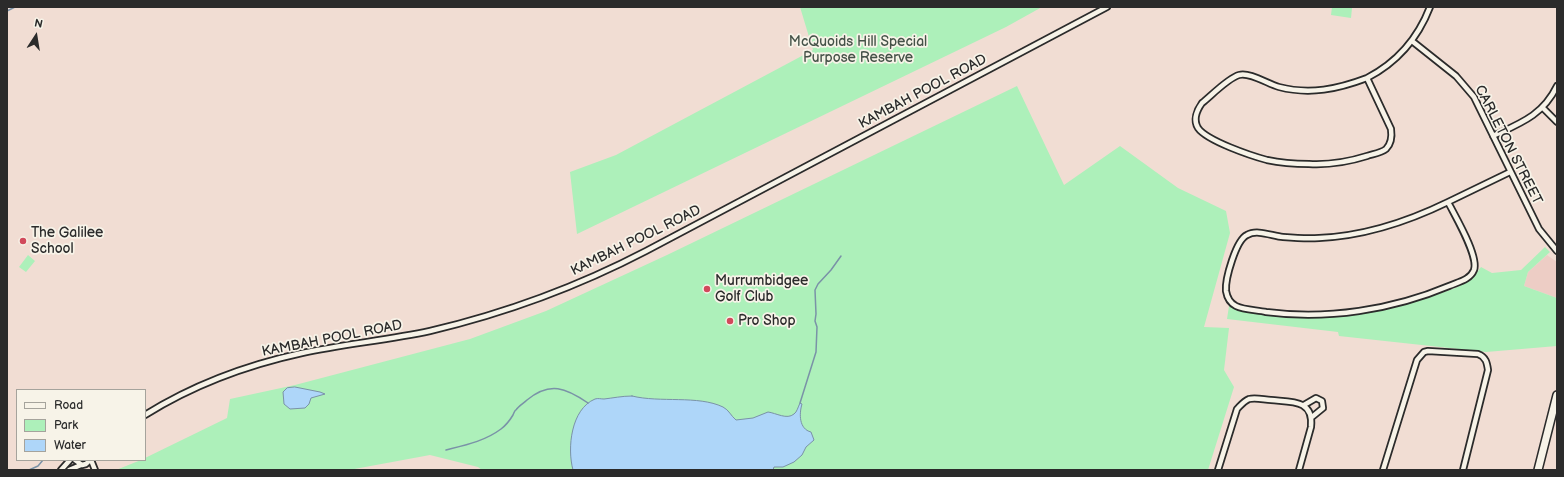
<!DOCTYPE html>
<style>
body{margin:0}
#map{position:relative;width:1564px;height:477px;overflow:hidden;background:#f1ddd3;font-family:"Balsamiq Sans",sans-serif}
canvas{display:block}
.frame{position:absolute;inset:0;border:8px solid #2b2b2b;pointer-events:none}
.legend{position:absolute;left:16px;top:389px;width:130px;height:72px;box-sizing:border-box;background:#f7f3e8;border:1px solid #a5a39c;margin:0;padding:5px 7px;list-style:none;font-size:12px;color:#2b2b2b}
.legend li{display:flex;align-items:center;gap:8px;height:20px}
.legend b{width:20px;border:1px solid #a5a39c}
.north{position:absolute;left:16px;top:16px;width:40px;height:40px;-webkit-text-stroke:3px #f7f3e8;paint-order:stroke;rotate:12deg;font-size:11px;font-weight:700;line-height:16px;text-align:center;color:#2b2b2b}
.north::after{content:'';display:block;margin:auto;width:14px;height:18px;background:#2b2b2b;clip-path:polygon(50% 0,100% 100%,50% 72%,0 100%)}
</style>
<div id="map">
<canvas width="1564" height="477"></canvas>
<div class="frame"></div>
<ul class="legend">
<li><b style="height:5px;background:#f7f3e8"></b>Road</li>
<li><b style="height:11px;background:#adf0ba"></b>Park</li>
<li><b style="height:11px;background:#aed6f9"></b>Water</li>
</ul>
<div class="north">N</div>
</div>
<script>
const c = document.querySelector('canvas').getContext('2d');
c.lineJoin = 'round';
function paint(path, color) {
  c.fillStyle = color;
  c.fill(path, 'evenodd');
}
function trace(path, color, width, dash) {
  c.strokeStyle = color;
  c.lineWidth = width;
  c.lineCap = dash ? 'butt' : 'round';
  c.setLineDash(dash || []);
  c.stroke(path);
}
function drawText(font, color, halo, rows, align = 'center') {
  c.font = font + ' "Balsamiq Sans",sans-serif';
  c.lineWidth = 3.5;
  c.setLineDash([]);
  c.textBaseline = 'middle';
  c.strokeStyle = halo;
  c.fillStyle = color;
  for (const [text, x, y, turn = 0] of rows) {
    c.save();
    c.translate(x, y);
    c.rotate((+turn || 0) * Math.PI / 180);
    c.textAlign = isNaN(turn) ? turn : align;
    if (halo) c.strokeText(text, 0, 0);
    c.fillText(text, 0, 0);
    c.restore();
  }
}
paint(new Path2D(`
 M1547 255 1557 262V298L1524 286 1528 272Z`), '#edcdc5');
paint(new Path2D(`
 M800 7H1042L1006 27 577 234 570 172 616 155 813 50Z
 M1332 7H1351L1352 8 1351 18 1331 15Z
 M1017 86 1064 185 1120 146 1178 188 1226 211 1230 233 1204 327 1229 328 1224 370 1234 387 1208 470H482L478 467 430 455 349 470H116L141 460H145V458L227 418 230 399 295 385 470 339 546 311 667 255Z
 M1545 247 1550 252 1528 272 1524 286 1557 298V346L1486 352 1339 336 1338 332 1227 319 1229 306C1246 310 1263 315 1280 316 1331 321 1382 312 1430 297 1451 289 1467 287 1481 267L1492 273 1521 270Z
 M28 255 35 261 26 272 19 267Z`), '#adf0ba');
const water = new Path2D(`
 M295 387 320 392 325 394 311 398 309 404 305 408 290 409 284 404 283 392 287 388Z
 M632 396C660 403 698 395 723 407 729 410 731 416 736 420L753 418 768 412C776 413 787 420 794 414 797 412 798 407 800 403L802 404C799 414 799 429 811 432L814 440 806 447 802 455 794 462 783 467H774L773 470H573C567 448 571 409 595 399 598 398 601 399 604 399 613 398 622 396 632 396Z`);
paint(water, '#aed6f9');
trace(water, '#7a92a7', 1);
trace(new Path2D(`
 M7 11 15 7
 M800 403 816 352 817 327 815 321 816 314 815 290 818 284 831 270 841 256
 M446 450C466 445 485 441 501 429 505 426 510 420 513 415 513 415 515 410 516 410 518 406 524 403 527 400 550 381 566 388 588 403
 M29 470 38 466 43 460`), '#7a92a7', 1.5);
const street = new Path2D(`
 M1412 41 1456 76 1474 97 1539 229 1557 251
 M1367 78C1338 89 1310 95 1279 87 1268 84 1250 72 1239 75 1228 78 1211 96 1202 103 1197 110 1193 120 1198 128 1207 141 1252 156 1267 160 1281 163 1295 164 1309 164 1328 165 1348 162 1367 156 1373 154 1381 153 1386 149 1392 143 1392 136 1391 129L1367 78C1396 63 1418 38 1430 7
 M1543 108 1557 122
 M1493 136C1521 123 1543 115 1557 86
 M1448 202C1407 222 1365 236 1319 238 1307 239 1295 238 1283 237 1272 236 1257 229 1247 235 1236 240 1225 279 1226 291 1227 297 1230 303 1236 306 1244 310 1257 310 1266 312 1327 320 1392 310 1449 286 1458 282 1470 280 1474 270 1479 256 1455 216 1448 202L1510 172
 M1304 405 1316 398 1322 401 1323 408 1312 417
 M145 415C193 385 247 365 302 353 345 344 388 340 430 331 506 313 577 287 646 251L1107 7
 M75 460 82 465 86 464 90 460
 M91 460 95 470
 M61 470 70 460
 M69 470 81 465
 M1218 470 1237 409C1241 405 1244 401 1249 399 1256 397 1265 400 1271 400 1291 402 1314 399 1311 427L1299 470
 M1383 470 1417 360 1424 352 1428 351 1478 354C1486 357 1487 363 1488 370L1463 470`);
const secondary = new Path2D(`
 M1538 470 1557 395`);
trace(street, '#2b2b2b', 8);
trace(secondary, '#2b2b2b', 10);
trace(street, '#f7f3e8', 4.5);
trace(secondary, '#f7f3e8', 7);
for (const [x, y, r, color] of [
 [23,241,4,"#d1495b"],
 [707,289,4,"#d1495b"],
 [730,321,4,"#d1495b"]
]) {
  const dot = new Path2D();
  dot.arc(x, y, r, 0, 2 * Math.PI);
  c.fillStyle = color;
  c.fill(dot);
  trace(dot, '#f7f3e8', 1.5);
}
drawText('14px', '#455248', '#f7f3e8', [
 ["McQuoids Hill Special",858,42],
 ["Purpose Reserve",858,58]
]);
drawText('14px', '#2b2b2b', '#f7f3e8', [
 ["KAMBAH POOL ROAD",923,92,-28],
 ["CARLETON STREET",1508,145,63],
 ["KAMBAH POOL ROAD",636,241,-26],
 ["KAMBAH POOL ROAD",332,339,-11]
]);
drawText('14px', '#2b2b2b', '#f7f3e8', [
 ["The Galilee",31,233],
 ["School",31,249],
 ["Murrumbidgee",715,281],
 ["Golf Club",715,297],
 ["Pro Shop",738,321]
], 'left');
</script>
